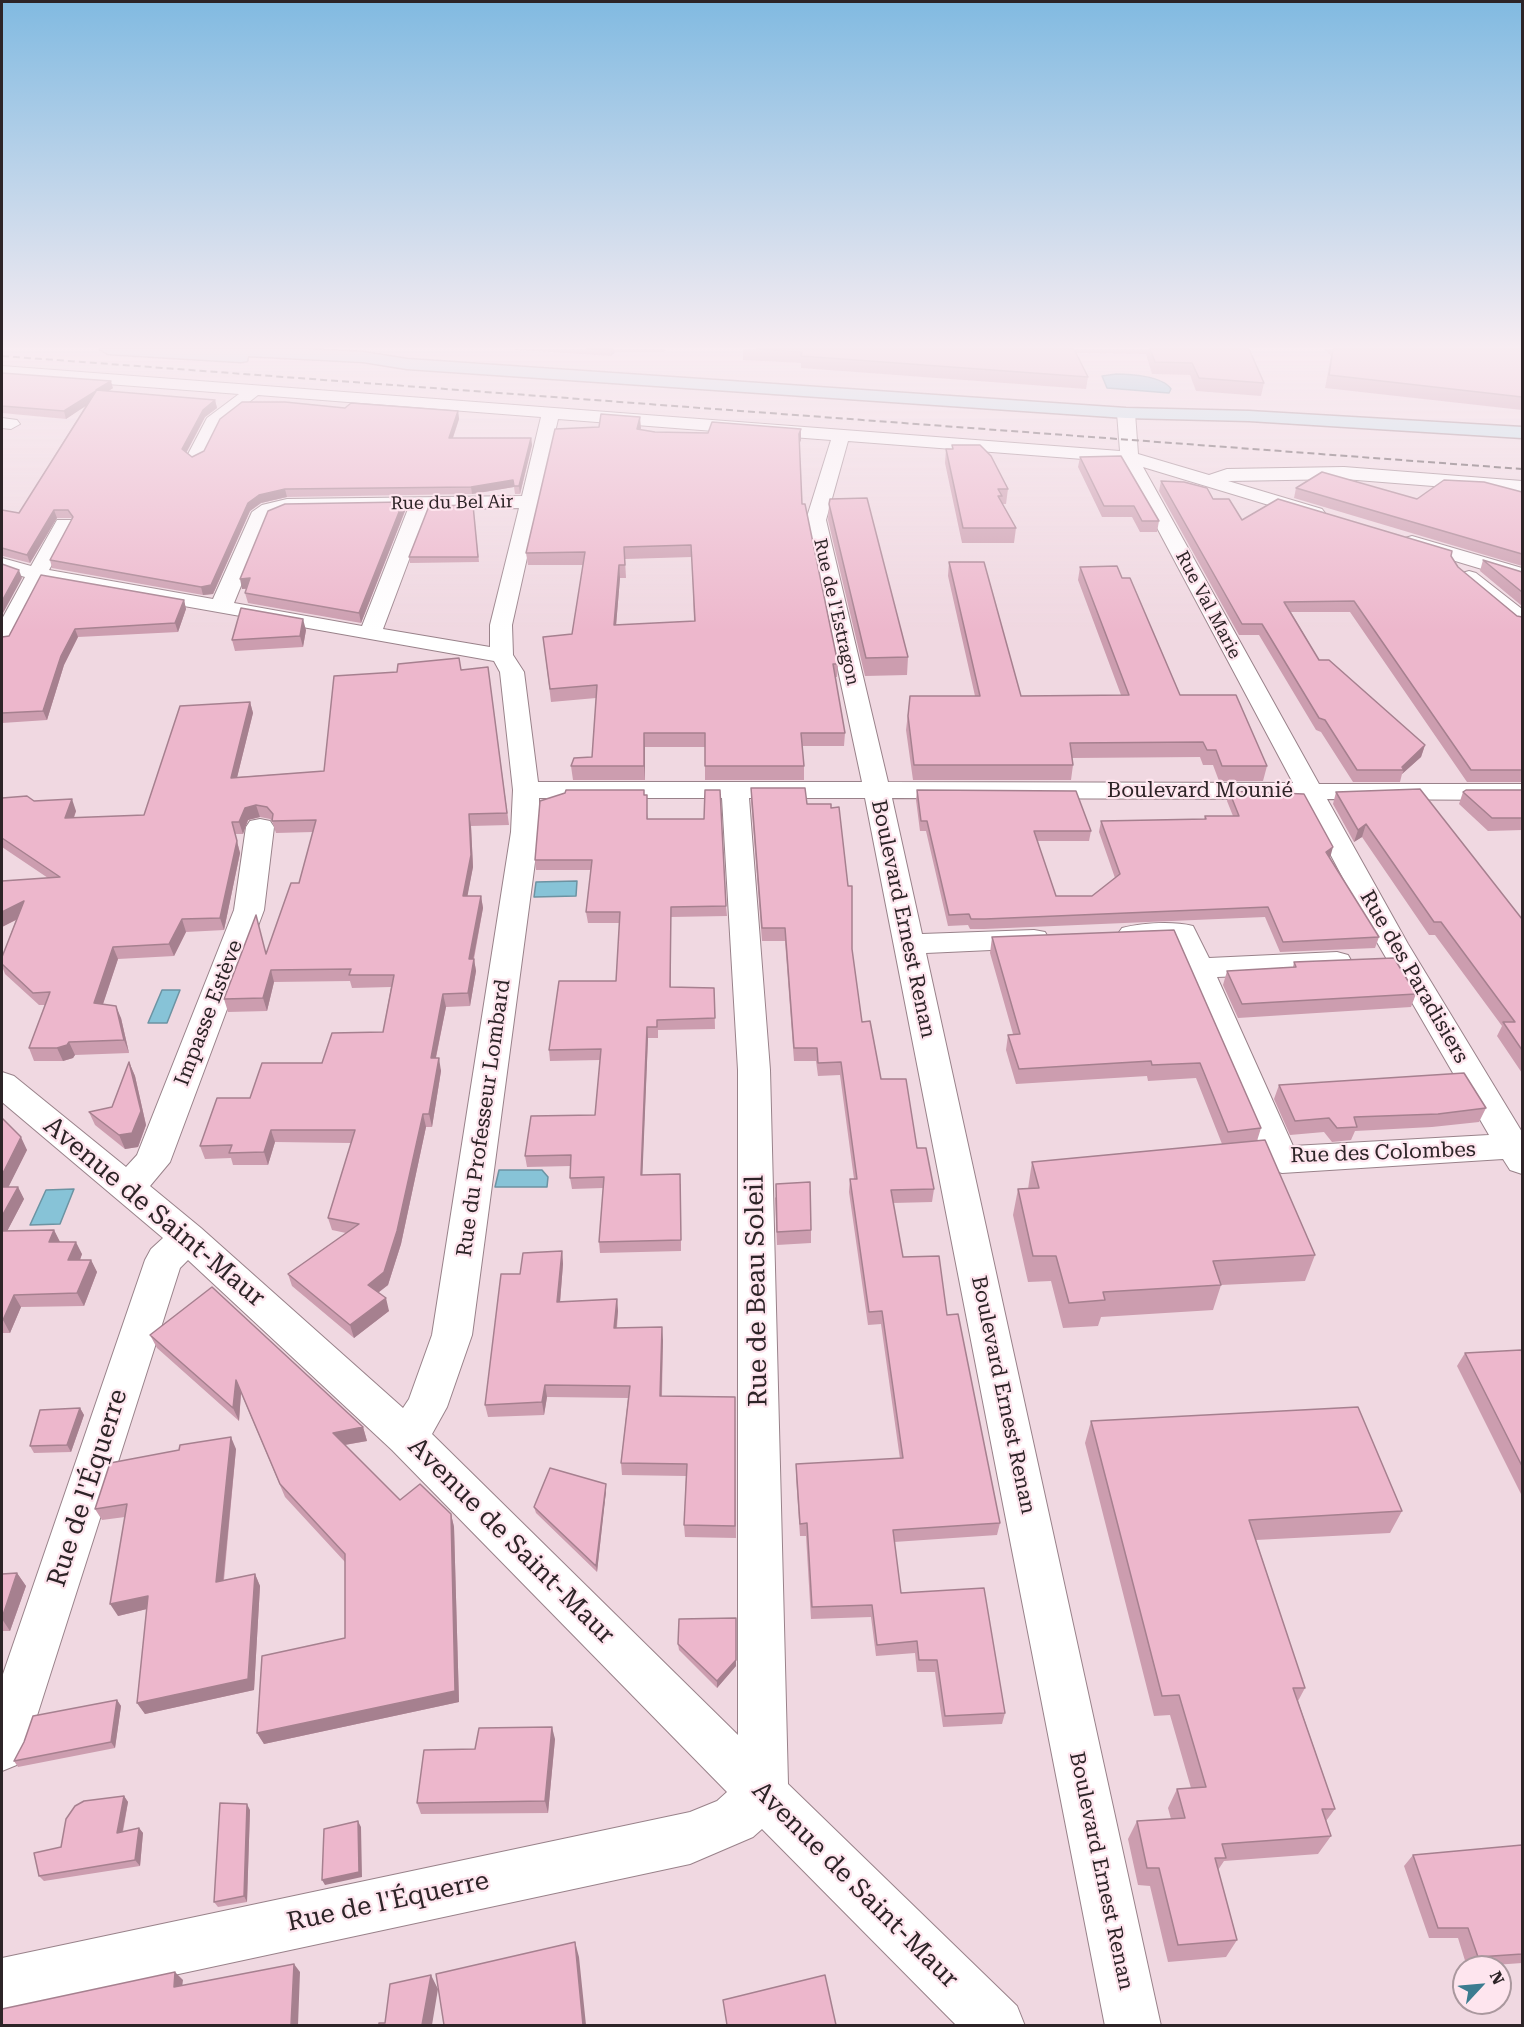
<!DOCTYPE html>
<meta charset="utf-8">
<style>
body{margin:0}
#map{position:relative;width:1524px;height:2027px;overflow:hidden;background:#f0d8e1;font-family:"Roboto Serif",serif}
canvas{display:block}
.frame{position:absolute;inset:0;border:3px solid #2d2427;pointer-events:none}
.north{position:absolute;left:1452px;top:1955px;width:60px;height:60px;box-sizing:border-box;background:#fee5ee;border:2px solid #aa989e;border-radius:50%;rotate:64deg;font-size:16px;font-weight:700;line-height:24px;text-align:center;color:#2d2427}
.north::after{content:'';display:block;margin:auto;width:21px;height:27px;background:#3c7c90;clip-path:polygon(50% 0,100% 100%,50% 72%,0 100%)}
</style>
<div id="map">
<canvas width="1524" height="2027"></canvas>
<div class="frame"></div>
<div class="north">N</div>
</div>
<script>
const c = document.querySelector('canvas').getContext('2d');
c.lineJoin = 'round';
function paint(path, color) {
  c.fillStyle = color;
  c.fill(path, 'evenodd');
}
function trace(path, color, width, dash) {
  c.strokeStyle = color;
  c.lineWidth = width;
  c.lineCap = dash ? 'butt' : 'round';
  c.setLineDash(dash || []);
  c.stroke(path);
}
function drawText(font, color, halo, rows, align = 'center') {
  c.font = font + ' "Roboto Serif",serif';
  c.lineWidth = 4.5;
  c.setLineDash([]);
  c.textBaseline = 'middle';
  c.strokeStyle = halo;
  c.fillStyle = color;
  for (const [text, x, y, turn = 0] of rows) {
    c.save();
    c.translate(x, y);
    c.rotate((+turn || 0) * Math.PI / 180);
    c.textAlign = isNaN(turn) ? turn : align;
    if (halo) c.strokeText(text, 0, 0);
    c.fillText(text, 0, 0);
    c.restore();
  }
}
const water = new Path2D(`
 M1116 374C1130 374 1163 376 1171 389L1169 393 1107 388 1102 376Z
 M577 881 576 896 534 897 536 882Z
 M162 990H180L167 1023H148Z
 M499 1170H542L548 1177 547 1187H495Z
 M74 1189 60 1224 30 1225 46 1190Z`);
paint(water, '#87c3d7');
trace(water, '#6c93a2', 1.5);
const street = new Path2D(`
 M2 366 1120 451 1117 413 1126 408 1135 413 1138 454 1209 475 1227 469 1344 467 1522 481V493L1344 479 1228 481 1322 509 1325 513 1322 517 1315 519 1143 467 1319 784H1522V800L1327 799 1408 944 1522 1132V1174L1510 1170 1503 1159 1282 1173 1270 1169 1172 943 1132 944 1122 942 1117 935 1122 928C1143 923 1172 921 1193 926L1209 958 1337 952 1348 955 1352 962 1348 969 1337 972 1217 977 1293 1146 1489 1135 1378 944 1301 799 892 798 922 934 1034 930 1045 932 1049 939 1045 946 1034 948 926 953 1161 2026H1105L865 798H749L770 1070 788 1784 1017 2006 1025 2026H957L762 1829 753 1837 690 1864 2 2012V1958L690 1812 717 1801 727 1792 392 1450 188 1260 180 1268 27 1747 19 1764 2 1771V1677L145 1260 151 1249 163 1238 2 1102V1072L14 1076 126 1167 137 1155 234 910 246 827 250 821 260 819 270 821 274 827 264 910 170 1162 150 1186 201 1228 403 1408 409 1399 432 1335 511 832 513 790 500 672 494 661 43 581 13 638 10 643 2 645V619L25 577 2 570V558L31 566 57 520H71L74 524 49 570 213 599 252 512 262 505 287 499 522 496 541 417 258 395 220 425 204 458 195 463 186 458 207 418 239 394 2 376ZM558 419 831 440 806 520 862 782H538L524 672 513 655 512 625ZM848 441 1122 462 1293 783 888 782 826 520ZM519 508 490 625V647L383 629 428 509ZM408 509 362 626 234 603 268 519 287 511ZM539 798H722L738 1070V1735L432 1434 447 1407 472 1335 539 832Z
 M2 418 17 420 20 424 11 429 2 428Z
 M1412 536 1522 568V581L1405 546 1402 542 1405 538Z
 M1469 571 1476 573 1522 609V627L1514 625 1462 581 1458 577 1462 573Z`);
const secondary = new Path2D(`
 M100 349H301L363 352 407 359 1126 408 1249 411 1522 427V438L1249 421 1126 418 407 369 363 362 248 356 247 361 241 362 108 354Z`);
trace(street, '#99828a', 2);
trace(secondary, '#99828a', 3);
paint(street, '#fff');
paint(secondary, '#c4e2eb');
trace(new Path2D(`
 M2 356 1522 469`), '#504448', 2, [7, 4]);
paint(new Path2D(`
 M504 349H666L664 352H615L611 356Z
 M743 349H1249L1264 383 1261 396 1196 391 1190 375 1152 374 1146 354 1076 353 1088 377 1086 389 801 368V363L743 360Z
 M1324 349H1522V410L1325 388 1331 356Z
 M2 373 113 388 108 391 215 400 217 408 205 417 186 453 192 457 345 408 458 411 459 419 453 438H531L532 445 520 494H515L514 487 472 494 287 497 261 503 250 511 213 594 203 595 52 568 50 560 72 519 71 518H57L30 563 3 556 2 557V510L19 513 86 405 66 419 2 413Z
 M641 428 640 430 655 432 801 440 799 444 802 504 838 664 837 677H835L845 733 844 746H802L804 766V780H705V747H645V780H573L571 766 592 757 596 698 551 702 543 637 572 634 583 565H528L526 553ZM692 557 694 621 616 625 620 578H626L625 559Z
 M952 445 1008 489 1006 504H1002L1016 528 1014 543H962L945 463 946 449H952Z
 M1080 457 1159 521 1157 532H1140L1132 517H1102L1078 467Z
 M1161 481 1213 499 1242 520 1451 556 1458 567 1517 616 1522 617V782H1467L1350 612H1291L1319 660 1425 745 1421 757 1402 774 1400 782H1353L1321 732 1316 730 1259 635H1239L1159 491Z
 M1296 488 1417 499 1522 492V566L1294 498Z
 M829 504 908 657 907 675 865 676 828 520Z
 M473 505 479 562 410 563 409 557Z
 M405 511 361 623 248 603 245 593 247 589H242Z
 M1483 560 1522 572V606L1480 571Z
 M949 562 1021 696 1121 695 1078 580 1080 567 1180 695 1267 766 1263 781H1219L1213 765H1203L1200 757 1072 758 1073 765 1071 780H913L906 730 910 696H975L948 576Z
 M184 600 186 609 178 632 78 637 64 665 47 720 2 723V637Z
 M306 630 303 647 235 651 232 640Z
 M488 667 509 825 471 826 473 867 467 896H481L483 908 474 959 476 971 470 1006 446 1007 436 1058 441 1071 432 1127H426L401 1244 388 1285 378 1293 389 1311 354 1338 292 1286 288 1274 346 1233 332 1230 328 1218 351 1143 275 1142 268 1165H233L231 1158 205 1159 200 1146 250 1098 383 1032 391 987 352 988 350 981 274 982 267 1011 228 1012 224 999 267 953 299 883 313 832 276 833 272 821 270 819 260 817 248 820 243 834H235L240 853 224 930 186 932 174 956 118 959 103 1004 121 1018 129 1053 75 1055 73 1058 63 1061H34L29 1048 45 1005H39L5 974 2 966V957L16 920 2 927V881L48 878 2 847V798L34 801 76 811 74 818 144 815 250 702 253 713 237 777 324 771 461 670Z
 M751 788 807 804 852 949 862 1022 881 1079 917 1148 934 1189 932 1202 893 1203 903 1257 947 1315 1000 1523 997 1535 894 1542 901 1593 1005 1713 1002 1724 943 1727 935 1672H917L915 1653 876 1656 871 1617 811 1619 806 1536H800L796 1477V1464L900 1459 881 1324 868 1325 849 1192 850 1179H854L840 1075 818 1076 816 1061H794L785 941H762L751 800Z
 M917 790 1091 831 1089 841H1037L1056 896H1092L1115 878 1099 832 1101 821 1204 819 1205 816H1233L1227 801 1229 791 1330 858 1379 937 1375 948 1280 952 1265 917 984 929H970L968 925 948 926 926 831H920L916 800Z
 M1522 790V830L1488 831 1459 804 1463 792Z
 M1336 792 1522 919V1073L1497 1036 1502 1026 1435 935H1429L1362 837 1354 842 1333 804Z
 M644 795 648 819 726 906 727 916 671 917V987L714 988 715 1029 658 1030V1038H648L642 1175 681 1184V1251L600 1253 599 1242 603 1188 572 1189 570 1178 571 1166 527 1167 525 1156 595 1115 600 1060 550 1061 549 1050 616 981 620 923H588L586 912 591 870H536L535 860Z
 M1174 930 1261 1128 1257 1141 1315 1255 1305 1281 1221 1285 1213 1310 1101 1317 1098 1326 1063 1328 1051 1281 1028 1282 1013 1215 1018 1189H1028L1032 1162 1222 1144 1196 1078 1148 1081 1147 1076 1016 1084 1006 1050 1008 1035 1013 1034 990 953 992 937Z
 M1294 962 1416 994 1411 1007 1238 1018 1223 985 1227 971 1293 967Z
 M129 1062 135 1076 146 1125 138 1147 125 1149 95 1125 89 1112 112 1107Z
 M1279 1085 1486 1108 1479 1122 1432 1127 1355 1131 1351 1140 1332 1142 1324 1132 1290 1135 1274 1099Z
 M2 1118 27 1150 8 1187H18L24 1199 7 1231 54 1230 60 1242 82 1254 80 1260H91L97 1272 84 1306 21 1307 10 1333H2Z
 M775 1197 811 1230V1243L777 1245Z
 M562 1251 563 1264 560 1302 617 1299 618 1311 617 1328 663 1340 662 1396 735 1397 736 1538 685 1537 684 1525 686 1476 622 1475 621 1463 628 1398 547 1397 544 1415 488 1417 485 1405 520 1274Z
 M150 1335 363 1427 367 1441 345 1445 400 1500 451 1514 454 1527 459 1702 264 1744 257 1733 345 1638V1562L285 1497 241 1393 239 1421 157 1348Z
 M1522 1352V1496L1457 1366 1465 1353Z
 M80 1408 84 1415 71 1452 34 1453 30 1446Z
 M1091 1421 1402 1511 1390 1533 1256 1540 1305 1688 1298 1701 1335 1809 1326 1821 1331 1836 1318 1854 1224 1861 1218 1870 1237 1940 1226 1957 1168 1962 1150 1886 1138 1885 1128 1839 1137 1821 1171 1819 1168 1808 1177 1789 1191 1788 1170 1715 1154 1716 1085 1443Z
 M236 1449 224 1580 255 1574 260 1586 254 1690 145 1714 137 1703 147 1609 118 1616 125 1517 102 1520 95 1509Z
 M606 1491 597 1572 536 1513 534 1507Z
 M17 1573 26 1586 10 1631H2V1574Z
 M678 1644 736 1666 717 1688 679 1650Z
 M117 1700 121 1706 115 1748 18 1767 14 1761Z
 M555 1739 548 1813 421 1814 417 1803 475 1749Z
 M124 1796 128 1802 123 1832 139 1828 143 1833 140 1866 44 1881 39 1876 61 1847Z
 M250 1810 247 1902 218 1907 214 1902Z
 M1522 1845V1963L1467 1967 1458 1938H1429L1404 1866 1413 1855Z`), '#cc9daf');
paint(new Path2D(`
 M612 349H614L615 352 611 356V350Z
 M111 381 113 388 98 398 96 390Z
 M96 391 98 398 66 419 64 411Z
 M215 400 217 408 205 417 184 457 182 449 203 410Z
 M458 411 459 419 450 446 449 438Z
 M640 417 641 428 637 441V429Z
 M801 429V440L799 445V434Z
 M531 438 532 445 520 494 519 486Z
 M513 480 514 487 472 494 471 487Z
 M285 489 287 497 261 503 250 511 213 594 203 595 201 587 248 503 259 495Z
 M403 502 405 511 361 623 359 613Z
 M54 510 57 518 30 563 27 555Z
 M619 565 620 578 615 638 614 625Z
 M19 570 22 578 2 615V601Z
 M250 578 252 588 242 589 240 579Z
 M184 600 186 609 178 632 175 623Z
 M303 619 306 630 303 647 300 636Z
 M75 629 78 637 64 665 47 720 43 711 61 656Z
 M250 702 253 713 234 790 231 778Z
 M644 733 645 747V780L644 766Z
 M1425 745 1421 757 1402 774 1404 770 1402 767Z
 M72 799 76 811 69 830 65 818Z
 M256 805 260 817 248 820 243 834 239 822 245 808Z
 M469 814 471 826 473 867 465 909 463 896Z
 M232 822 240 853 224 930 220 918Z
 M1366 824 1362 837 1354 842 1358 830Z
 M1333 847 1330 858 1326 852Z
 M481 896 483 908 471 971 469 959Z
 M24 901 29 913 2 927V912Z
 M182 919 186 932 174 956 169 944Z
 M113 947 118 959 99 1016 94 1003Z
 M474 959 476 971 470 1006 468 993Z
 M271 970 274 982 267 1011 263 998Z
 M443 994 446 1007 433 1071 431 1058Z
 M116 1006 121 1018 129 1053 124 1040Z
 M647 1027 648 1038 642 1186 641 1175Z
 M69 1042 75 1055 73 1058 63 1061 57 1048Z
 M439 1058 441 1071 432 1127 429 1114Z
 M129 1062 135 1076 146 1125 138 1147 125 1149 119 1135Z
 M423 1114 426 1127 401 1244 388 1285 371 1298 368 1285Z
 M271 1130 275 1142 268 1165 264 1152Z
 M21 1137 27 1150 2 1200V1175Z
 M18 1187 24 1199 2 1241V1216Z
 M54 1230 60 1242H49Z
 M76 1242 82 1254 75 1273 68 1260Z
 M562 1251 563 1264 559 1315 557 1302Z
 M91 1260 97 1272 84 1306 77 1293Z
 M14 1295 21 1307 10 1333 3 1320Z
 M386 1298 389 1311 354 1338 350 1325Z
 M617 1299 618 1311 615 1340 614 1328Z
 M662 1327 663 1340 661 1409 660 1396Z
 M236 1380 241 1393 239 1421 233 1408Z
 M545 1385 547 1397 544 1415 542 1402Z
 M80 1408 84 1415 71 1452 67 1445Z
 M363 1427 367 1441 338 1446 333 1433Z
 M231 1437 236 1449 222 1593 216 1582Z
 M606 1484V1491L597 1572 596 1566Z
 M451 1514 454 1527 459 1702 264 1744 257 1733 455 1691Z
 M17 1573 26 1586 10 1631 2 1619Z
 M255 1574 260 1586 254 1690 145 1714 137 1703Z
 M148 1596 155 1607 118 1616 110 1604Z
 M736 1618V1666L717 1688V1681Z
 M117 1700 121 1706 115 1748 111 1742Z
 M552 1727 555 1739 548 1813 545 1801Z
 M124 1796 128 1802 121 1839 117 1833Z
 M247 1804 250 1810 247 1902 244 1896Z
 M358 1821 361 1827 362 1877 325 1885 322 1880Z
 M139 1828 143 1833 140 1866 135 1860Z
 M575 1942 579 1957 586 2025H583Z
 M294 1964 300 1972 298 2025H291Z
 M175 1972 183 1980 181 1995 174 1987Z
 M431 1975 438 1989 432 2025H422Z`), '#a6808f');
const building = new Path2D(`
 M587 349H612L611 350Z
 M757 349H1074L1088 377 801 356 802 352Z
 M1150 349H1249L1264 383 1199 378 1192 363 1155 362Z
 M1333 349H1522V397L1329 375Z
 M2 373 111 381 96 390 215 400 203 410 182 449 192 457 204 451 220 419 242 402H285L345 408 351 403 458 411 449 438H531L519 486H514L513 480 471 487 285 489 259 495 248 503 211 585 201 587 50 560 73 517 68 510H54L27 555 2 548V510L19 513 96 391 64 411 2 406Z
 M601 414 640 417 637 429 655 432 708 433 712 422 801 429 799 434 802 504H805L838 664H833L845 733H801L804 766H705V733H644V766H571L574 758 592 757 597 685 550 689 543 637 572 634 585 552 526 553 555 429 599 427ZM691 545 695 621 614 625 619 565H625L624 547Z
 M952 445H980L991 456 1008 489H998L1002 496H998L1016 528H963L946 449H953Z
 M1121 456 1159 521H1142L1134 506H1104L1080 457Z
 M1322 472 1417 499 1444 480 1484 482 1522 492V554L1296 488Z
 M1161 481 1184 482 1207 488 1213 499H1229L1242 520 1278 499 1452 551 1451 556 1458 567 1517 616 1522 617V770H1471L1354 601 1284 602 1319 660H1329L1425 745 1402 767 1404 770H1357L1325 720 1319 718 1262 624H1242Z
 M867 498 908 657 866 658 829 504 830 499Z
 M403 502 359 613 245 593 250 578 240 579 268 511 285 504Z
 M473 505 478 557H409L429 506Z
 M1483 560 1522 572V592Z
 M949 562H984L1021 696 1129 695 1080 567 1117 566 1122 578H1130L1180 695H1236L1267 766H1222L1216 750H1207L1203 742 1070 743 1073 765H914L908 716 910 696H980Z
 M2 564 19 570 2 601Z
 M41 575 184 600 175 623 75 629 61 656 43 711 2 713V637L9 636Z
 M241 608 303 619 300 636 232 640Z
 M459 658 461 670 488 667 507 813 469 814 471 855 463 896H481L469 959H474L468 993 443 994 431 1058H439L429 1114H423L397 1231 384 1272 368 1285 386 1298 350 1325 288 1274 359 1224 328 1218 355 1130H271L264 1152 229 1153 232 1145 200 1146 217 1098H250L262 1063H322L332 1033 383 1032 394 975H349L351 969 271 970 263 998 224 999 256 915 266 954 291 883H299L316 820 272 821 273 814 267 807 256 805 245 808 239 822H232L237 841 220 918 182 919 169 944 113 947 94 1003 116 1006 124 1040 69 1042 67 1045 57 1048H29L50 992 33 993 2 964V957L24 901 2 912V881L60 877 2 838V798L27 796 34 801 72 799 65 818 144 815 180 706 250 702 231 778 324 771 334 676 397 672 398 664Z
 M751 788H805L807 804H831V808L839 807 848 886H852V949L862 1022 870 1021 881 1079H906L917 1148H926L934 1189 891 1190 903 1257 939 1256 947 1315 958 1314 1000 1523 893 1530 901 1593 984 1588 1005 1713 945 1716 937 1660H919L917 1641 877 1645 872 1605 812 1607 807 1523 800 1524 796 1464 903 1458 882 1311 869 1312 850 1179H857L841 1062 818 1063 817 1048H794L785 928H762Z
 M1420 789 1522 919V1050L1503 1022H1515L1441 922H1434L1366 824 1358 830 1336 792Z
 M566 790H644V795H647V819H704L705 790H720L726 906 671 907 670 987 714 988 715 1018 657 1020V1027H647L641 1175 680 1174 681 1240 599 1242 604 1177 570 1178 571 1155 525 1156 531 1116 595 1115 601 1049 549 1050 559 981H616L620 912H586L592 860H535L540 801 565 793Z
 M917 790 1076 791 1091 831H1034L1056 896H1092L1120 874 1101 821 1206 819 1205 816H1239L1229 791 1304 794 1333 847 1326 852 1379 937 1283 942 1268 907 985 919H971L969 914 949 915 927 821H921Z
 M1466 790H1522V818H1492L1463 792Z
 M1174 930 1261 1128 1228 1132 1200 1063 1152 1065 1151 1061 1019 1069 1008 1035 1020 1034 992 937Z
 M1394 958 1416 994 1242 1004 1227 971 1296 967 1294 962Z
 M129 1062 141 1111 132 1133 119 1135 89 1112 112 1107Z
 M1464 1073 1486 1108 1438 1114 1354 1117 1357 1127 1337 1128 1329 1118 1295 1121 1279 1085Z
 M2 1118 21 1137 2 1175Z
 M1265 1140 1315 1255 1213 1261 1221 1285 1103 1292 1105 1300 1069 1303 1056 1256H1033L1018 1189 1039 1188 1032 1162Z
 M810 1182 811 1230 777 1232 776 1184Z
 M2 1187H18L2 1216Z
 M54 1230 49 1242H76L68 1260H91L77 1293 14 1295 3 1320H2V1231Z
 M562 1251 557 1302 617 1299 614 1328 662 1327 660 1396 735 1397V1526L684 1525 687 1464 621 1463 630 1386 545 1385 542 1402 485 1405 501 1274H520L523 1253Z
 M212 1287 363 1427 333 1433 400 1500 420 1484 451 1514 455 1691 257 1733 262 1656 345 1638V1554L280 1484 236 1380 233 1408 150 1335Z
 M1521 1350 1522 1352V1466L1465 1353Z
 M1358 1407 1402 1511 1249 1520 1305 1688H1293L1335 1809H1322L1331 1836 1222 1844 1226 1858H1215L1237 1940 1178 1945 1159 1868H1147L1137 1821 1185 1818 1177 1789 1206 1787 1179 1695 1162 1696 1091 1421Z
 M80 1408 67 1445 30 1446 40 1410Z
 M231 1437 216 1582 255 1574 248 1679 137 1703 148 1596 110 1604 127 1504 95 1509 110 1463 179 1450 180 1445Z
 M550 1468 606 1484 596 1566 534 1507Z
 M17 1573 2 1618V1574Z
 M736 1618V1660L717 1681 678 1644 679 1619Z
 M117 1700 111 1742 14 1761 24 1742 33 1716Z
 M552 1727 545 1801 417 1803 424 1750 475 1749 479 1728Z
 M124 1796 117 1833 139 1828 135 1860 39 1876 34 1853 61 1847 66 1819 75 1806 84 1801Z
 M220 1803 247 1804 244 1896 214 1902Z
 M358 1821 359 1872 322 1880 324 1829Z
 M1522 1845V1954L1478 1957 1468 1928H1438L1413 1855Z
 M575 1942 583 2025H444L436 1974Z
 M294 1964 291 2025H2V2009L175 1972 174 1987Z
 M431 1975 422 2025H379V2023H385L390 1984Z
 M825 1975 836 2025H727L723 2000Z`);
paint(building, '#edb7cc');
trace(building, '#a6808f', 1.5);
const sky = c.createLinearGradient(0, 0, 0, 632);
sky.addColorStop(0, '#81bae1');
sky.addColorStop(0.55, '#f8edf2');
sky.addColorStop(1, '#f8edf200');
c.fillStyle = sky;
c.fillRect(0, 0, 1524, 632);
drawText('18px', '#2d2427', '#fee5ee', [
 ["Rue du Bel Air",452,503,-1],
 ["Rue Val Marie",1208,605,62],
 ["Rue de l'Estragon",836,612,77]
]);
drawText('21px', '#2d2427', '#fee5ee', [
 ["Boulevard Mounié",1200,791],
 ["Boulevard Ernest Renan",903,919,78],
 ["Rue des Paradisiers",1414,977,60],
 ["Impasse Estève",209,1013,-69],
 ["Rue du Professeur Lombard",484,1118,-82],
 ["Rue des Colombes",1383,1153,-2],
 ["Boulevard Ernest Renan",1003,1395,78],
 ["Boulevard Ernest Renan",1101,1871,78]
]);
drawText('26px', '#2d2427', '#fee5ee', [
 ["Avenue de Saint-Maur",154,1212,40],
 ["Rue de Beau Soleil",757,1291,-91],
 ["Rue de l'Équerre",88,1488,-72],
 ["Avenue de Saint-Maur",511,1541,45],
 ["Avenue de Saint-Maur",855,1885,45],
 ["Rue de l'Équerre",388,1902,-12]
]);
</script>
